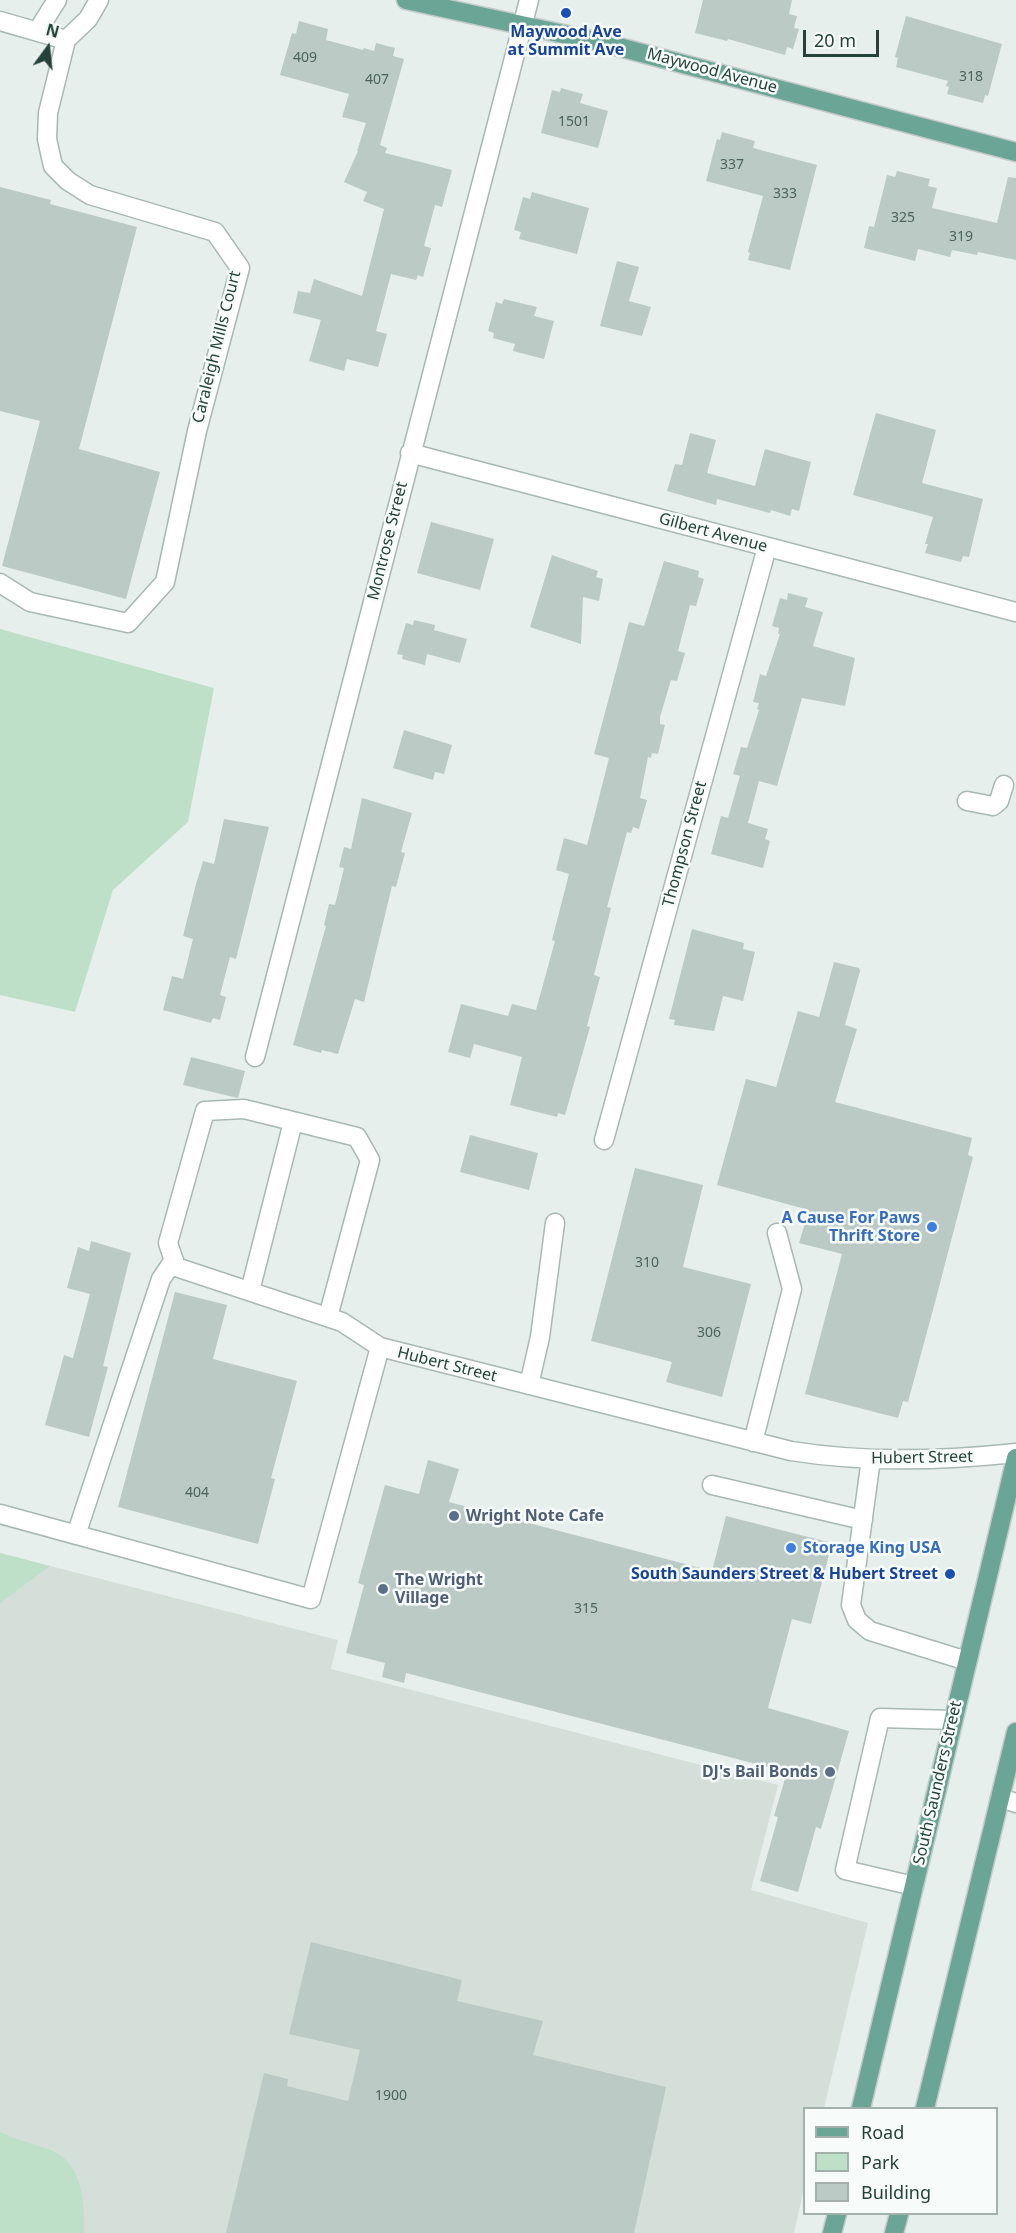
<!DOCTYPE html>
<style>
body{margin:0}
#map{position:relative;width:1016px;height:2233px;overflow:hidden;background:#e6efeb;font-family:"Noto Sans",sans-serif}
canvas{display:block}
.legend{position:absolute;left:803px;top:2107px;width:195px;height:108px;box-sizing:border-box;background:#f7fbf9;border:2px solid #a3b1ad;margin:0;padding:8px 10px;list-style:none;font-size:18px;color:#24423a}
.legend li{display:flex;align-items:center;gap:12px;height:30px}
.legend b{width:30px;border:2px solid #a3b1ad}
.north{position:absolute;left:18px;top:18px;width:60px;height:60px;-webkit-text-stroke:4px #f7fbf9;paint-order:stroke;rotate:15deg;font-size:16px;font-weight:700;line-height:24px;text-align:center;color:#24423a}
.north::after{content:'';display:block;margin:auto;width:21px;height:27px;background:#24423a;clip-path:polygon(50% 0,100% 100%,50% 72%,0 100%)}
.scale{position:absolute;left:803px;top:30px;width:76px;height:27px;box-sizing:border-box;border:3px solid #24423a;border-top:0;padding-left:8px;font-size:18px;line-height:21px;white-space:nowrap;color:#24423a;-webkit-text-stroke:4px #f7fbf9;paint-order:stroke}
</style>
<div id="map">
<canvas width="1016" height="2233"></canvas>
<ul class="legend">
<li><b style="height:8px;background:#6aa596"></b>Road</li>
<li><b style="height:16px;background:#bfe0c8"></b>Park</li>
<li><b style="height:16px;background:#bbcac4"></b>Building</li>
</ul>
<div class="north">N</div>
<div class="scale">20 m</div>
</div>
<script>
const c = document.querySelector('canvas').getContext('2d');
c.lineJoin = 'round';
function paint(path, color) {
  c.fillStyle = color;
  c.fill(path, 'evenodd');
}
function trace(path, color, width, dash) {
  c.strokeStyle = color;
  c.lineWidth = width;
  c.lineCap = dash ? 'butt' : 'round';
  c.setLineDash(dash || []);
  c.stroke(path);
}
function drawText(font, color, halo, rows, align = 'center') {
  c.font = font + ' "Noto Sans",sans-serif';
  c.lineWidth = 5;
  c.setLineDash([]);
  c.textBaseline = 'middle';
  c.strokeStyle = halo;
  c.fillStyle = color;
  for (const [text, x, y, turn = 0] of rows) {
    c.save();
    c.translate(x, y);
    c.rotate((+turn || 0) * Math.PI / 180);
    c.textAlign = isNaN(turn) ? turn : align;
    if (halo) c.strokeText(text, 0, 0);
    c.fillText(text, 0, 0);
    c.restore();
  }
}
paint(new Path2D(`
 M0 1553 338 1640 331 1669 778 1785 751 1890 868 1923 824 2108H804V2188L794 2233H0Z`), '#d4dfda');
paint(new Path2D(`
 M0 629 214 688 188 822 113 890 75 1012 0 995Z
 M0 1553 50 1566 0 1603Z
 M0 2132C17 2140 36 2144 53 2151 83 2165 85 2204 84 2233H0Z`), '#bfe0c8');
paint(new Path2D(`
 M703 0H792L789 14 797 16 794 28 799 29 793 49 787 47 785 55 728 39 727 41 695 33Z
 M906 16 1002 44 988 96 985 95 983 103 947 94 949 87 946 86 948 81 896 67 898 58 895 57Z
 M299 21 328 29 326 40 363 50 364 48 374 51 376 43 395 48 393 56 404 59 380 145 387 148 385 153 452 170 442 207 435 205 424 246 431 248 423 277 418 275 416 280 391 274 376 331 387 334 378 367 347 359 344 371 309 361 321 320 293 313 298 291 310 293 314 279 362 296 384 209 363 201 367 192 344 182 358 151H357L366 123 342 117 349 94 280 75 292 33 296 34Z
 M561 88 583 94 580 103 608 111 598 148 541 133 552 90 560 92Z
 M722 132 755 141 753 148 817 165 790 270 748 260 750 253 748 252 763 196 706 181 717 139 720 140Z
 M897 171 930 179 928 186 937 188 932 208 997 223 1008 177 1016 178V260L978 252 977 255 952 250 950 257 918 249 915 261 864 248 869 226 874 227 887 175 895 177Z
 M0 187 51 200 50 204 137 227 79 449 160 472 126 599 2 566 40 421 0 411Z
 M532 192 589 208 577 254 519 239 521 232 514 230 523 197 530 199Z
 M617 261 639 267 629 301 651 307 642 336 600 326Z
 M504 299 537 307 534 316 554 321 544 359 513 351 515 344 493 338 494 333 488 331 496 302 502 304Z
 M876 413 936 430 922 483 983 499 969 557 963 556 961 562 925 553 928 544H925L933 517 853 495Z
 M690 433 716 440 707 473 755 486 765 449 811 462 799 511 792 509 790 516 771 510 770 513 717 499 716 505 667 491 675 464 682 465Z
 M431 522 494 539 480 590 417 573Z
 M552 555 598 571 596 577 603 579 599 601 583 597 581 644 530 627Z
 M664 561 699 571 698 577 704 579 696 606 690 605 678 651 685 653 677 681 671 680 660 717V724L665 725 658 754 652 753 651 758 648 757 640 798 647 800 639 829 633 827 631 833 627 832 607 907 611 908 594 975 600 977 587 1026 590 1027 565 1115 558 1113 557 1117 510 1105 522 1057 474 1044 470 1058 448 1052 461 1004 508 1016 512 1004 536 1010 555 941 552 940 569 874 556 870 564 838 587 845 609 758 594 754 629 622 644 626Z
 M788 593 808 598 805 607 823 612 813 646 855 658 845 706 802 698 777 786 759 781 748 823 768 829 765 839 770 841 763 868 711 854 721 816 728 818 740 776 733 774 741 747 747 748 759 710 757 709 759 703 753 702 760 674 766 676 780 634H778L779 628 772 626 780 598 787 600Z
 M414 620 435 625 434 630 467 639 460 663 427 654 425 665 402 659 403 655 397 654 406 623 413 625Z
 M404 730 452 745 444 774 435 772 433 780 393 768Z
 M362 798 412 813 401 852 405 853 396 887 392 886 364 1002 355 999 338 1054 322 1050 321 1053 293 1045 326 926 324 925 329 904 335 905 344 868 339 867 344 847 351 849Z
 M224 819 269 827 236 959 230 957 220 995 226 997 220 1020 213 1018 211 1023 163 1010 172 976 183 979 193 939 183 936 196 884 203 861 214 864Z
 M692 929 744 943 743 949 755 952 743 1001 723 996 714 1031 674 1025 675 1020 669 1019Z
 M834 962 859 968 860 971 845 1025 857 1029 835 1102 972 1138 968 1155 973 1157 934 1306 908 1402 903 1401 898 1418 805 1394 842 1254 799 1243 809 1210 717 1185 746 1079 776 1087 798 1011 819 1017Z
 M191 1057 245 1071 238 1098 183 1085Z
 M470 1135 538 1153 529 1190 460 1172Z
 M635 1168 703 1185 683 1267 751 1284 722 1397 666 1382 672 1362 591 1341Z
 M91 1241 131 1253 103 1366 108 1367 89 1437 45 1425 64 1355 73 1358 90 1294 67 1288 78 1247 89 1251Z
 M175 1292 227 1305 213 1359 297 1381 271 1478 275 1479 258 1544 118 1507Z
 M428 1460 459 1469 449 1502 712 1571 726 1516 832 1543 811 1624 792 1619 768 1708 849 1731 821 1829 816 1827 798 1892 760 1881 778 1817 774 1816 787 1772 406 1673 404 1683 382 1677 385 1663 346 1653 364 1585 358 1583 385 1485 419 1494Z
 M311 1942 462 1980 457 2001 543 2021 533 2055 666 2087 634 2233H226L264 2073 288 2079 287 2086 348 2101 360 2050 289 2034Z`), '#bbcac4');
const minor = new Path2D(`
 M0 21 66 40 48 113 47 139 53 166 68 181 90 195 215 232 240 268 197 431 165 582 128 623 30 602 0 583
 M38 30 57 0
 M66 40 88 19 99 0
 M410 453 1016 612
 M967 801 993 806 999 801 1004 785
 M255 1057 529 0
 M604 1140 767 547
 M250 1291 293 1122
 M328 1317 370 1160 357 1137 244 1109 205 1111 168 1243 176 1267 342 1322 380 1347
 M529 1385 540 1337 555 1223
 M753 1442 792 1289 777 1233
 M871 1459 851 1605 857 1620 870 1631 967 1661
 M712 1485 863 1520
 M0 1514 311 1599 380 1347 791 1451C866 1463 941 1461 1016 1453
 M76 1535 161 1279 174 1260
 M1000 1798 1016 1803
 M914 1886 845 1870 880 1718 953 1720`);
const major = new Path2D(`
 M406 0 600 42 1016 152
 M861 2108 1016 1458
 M925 2108 1016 1732
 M832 2233 837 2214
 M894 2233 899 2214`);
trace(minor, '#a8b8b2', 21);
trace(major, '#c2cac8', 21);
trace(minor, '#fff', 18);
trace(major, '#6aa596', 18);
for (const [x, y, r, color] of [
 [566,13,6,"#1a4fb4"],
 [932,1227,6,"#3f7fe0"],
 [454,1516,6,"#5c6f8a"],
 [791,1548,6,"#3f7fe0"],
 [950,1574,6,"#1a4fb4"],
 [383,1589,6,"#5c6f8a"],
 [830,1772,6,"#5c6f8a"]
]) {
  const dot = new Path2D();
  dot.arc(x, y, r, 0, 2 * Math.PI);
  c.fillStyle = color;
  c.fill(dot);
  trace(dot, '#f7fbf9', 2);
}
drawText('14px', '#4a645c', null, [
 ["409",305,58],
 ["318",971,77],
 ["407",377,80],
 ["1501",574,122],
 ["337",732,165],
 ["333",785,194],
 ["325",903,218],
 ["319",961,237],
 ["310",647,1263],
 ["306",709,1333],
 ["404",197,1493],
 ["315",586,1609],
 ["1900",391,2096]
]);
drawText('bold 16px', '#164399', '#f7fbf9', [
 ["Maywood Ave",566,32],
 ["at Summit Ave",566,50],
 ["South Saunders Street & Hubert Street",938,1574,"right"]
]);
drawText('16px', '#24423a', '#f7fbf9', [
 ["Maywood Avenue",712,71,15],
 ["Caraleigh Mills Court",217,347,-76],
 ["Gilbert Avenue",713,533,15],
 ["Montrose Street",388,541,-76],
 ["Thompson Street",685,844,-75],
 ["Hubert Street",447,1365,14],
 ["Hubert Street",922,1458,-1],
 ["South Saunders Street",938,1783,-77]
]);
drawText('bold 16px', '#366cbe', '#f7fbf9', [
 ["A Cause For Paws",920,1218],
 ["Thrift Store",920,1236],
 ["Storage King USA",803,1548,"left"]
], 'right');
drawText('bold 16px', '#4e5e75', '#f7fbf9', [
 ["Wright Note Cafe",466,1516],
 ["The Wright",395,1580],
 ["Village",395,1598],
 ["DJ's Bail Bonds",818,1772,"right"]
], 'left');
</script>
